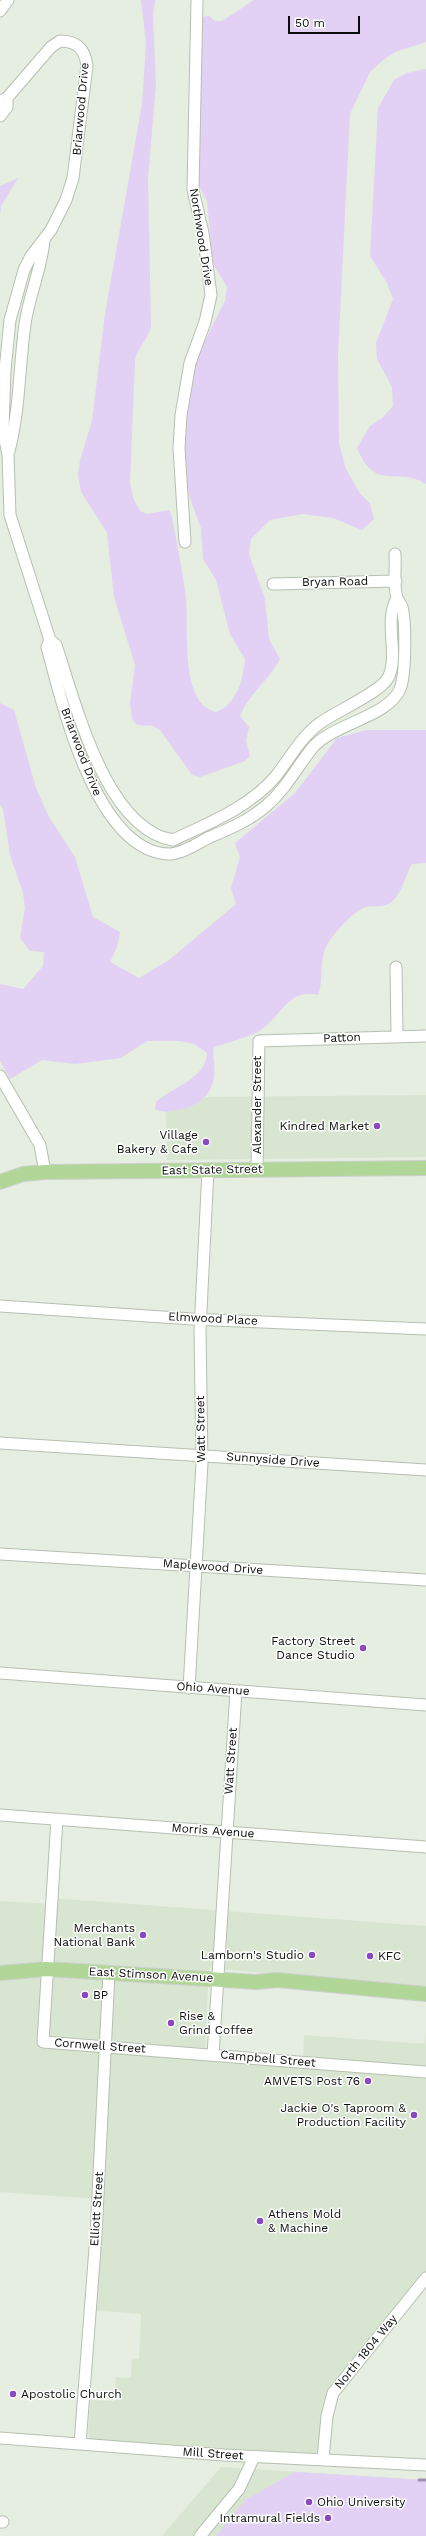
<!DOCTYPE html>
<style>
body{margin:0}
#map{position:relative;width:426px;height:2536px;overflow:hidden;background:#e5eee0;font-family:"Work Sans",sans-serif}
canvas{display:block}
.scale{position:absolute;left:288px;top:16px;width:72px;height:18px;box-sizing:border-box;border:2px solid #0a0d09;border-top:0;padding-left:5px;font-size:12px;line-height:14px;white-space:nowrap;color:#0a0d09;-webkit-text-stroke:3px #fff;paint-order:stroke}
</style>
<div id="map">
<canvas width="426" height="2536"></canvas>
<div class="scale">50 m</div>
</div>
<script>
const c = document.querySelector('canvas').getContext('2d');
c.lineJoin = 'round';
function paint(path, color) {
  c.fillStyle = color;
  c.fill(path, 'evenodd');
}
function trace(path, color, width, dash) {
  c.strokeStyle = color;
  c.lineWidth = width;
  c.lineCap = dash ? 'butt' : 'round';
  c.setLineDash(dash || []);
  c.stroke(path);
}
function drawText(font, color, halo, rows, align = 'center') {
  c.font = font + ' "Work Sans",sans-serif';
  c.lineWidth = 3;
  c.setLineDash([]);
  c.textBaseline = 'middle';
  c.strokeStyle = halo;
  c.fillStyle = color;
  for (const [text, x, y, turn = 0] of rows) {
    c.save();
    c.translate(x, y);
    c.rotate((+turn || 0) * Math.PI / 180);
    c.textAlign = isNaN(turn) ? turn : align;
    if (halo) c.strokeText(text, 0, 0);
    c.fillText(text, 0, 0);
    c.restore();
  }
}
paint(new Path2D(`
 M426 1095V1157L167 1160 166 1112 185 1108 206 1097Z
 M52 1898 426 1926V1988L209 1968 205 2049 114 2047 303 2064 304 2035 425 2044 426 2031V2278L333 2393 323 2459 93 2445 88 2433 90 2400 114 2401 116 2377 127 2378 131 2376 132 2360 139 2358 141 2314 91 2310 98 2199 0 2192V1901L51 1904Z
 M221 2467 426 2480V2536H162Z`), '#d8e6d1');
paint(new Path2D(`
 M141 0H155L153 16 156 85 148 178 151 326C149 338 138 347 135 360L130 483 133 498 140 511 147 514 169 510 172 517C177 544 183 572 186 599 189 628 179 704 216 712 237 704 243 680 245 659L230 634 216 580 203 559 201 528 191 501 184 471 183 422 197 356 225 301 227 287 213 264 207 201 197 182 202 17 209 16 215 21H222L254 0H426V42L395 52 382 61 370 72 350 114 338 355 339 443 346 469 359 492 370 504 374 519 362 530 333 518 302 514 270 520 251 539 249 554 265 599 269 639 280 659C269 680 249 694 240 716L249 727 246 741 250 756 245 761 200 777 192 775 160 730 153 726 137 725 132 719 130 703 135 665 114 597 107 533 81 492 78 475 80 460 92 421 105 314 142 104 146 44Z
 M426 69V484C399 466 375 493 357 448L370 426 382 418 393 406 392 387 377 359 376 343 393 299 387 283 370 256 378 108 394 80 407 73Z
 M18 178 1 206 0 215V186Z
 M0 703 14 710 36 788 49 817 75 857 93 917 120 932 117 947 110 962 139 978 169 960 236 904 231 888 240 857 235 843 295 793 337 738 366 730H426V863L412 864C405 876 402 895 390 903 382 908 374 905 366 907 354 910 331 936 326 947 319 962 324 980 318 995 288 987 281 1018 258 1032 250 1036 224 1044 214 1047 212 1054 214 1056 214 1063 217 1086 206 1104 182 1109 172 1111 164 1114 155 1109L156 1102C172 1087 206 1079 207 1053L194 1044 179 1041H147L121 1058 75 1064 42 1060 10 1079 0 1061V984L23 989 43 966 44 952 30 951 20 938 25 908 23 893 10 855 3 809 0 805Z
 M295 2472 426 2480V2536H216L245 2500Z`), '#e2d1f4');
trace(new Path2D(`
 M419 2480H426`), '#9f8fb0', 3);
const minor = new Path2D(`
 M0 11 8 0
 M0 101 7 98 51 47 60 41C77 41 85 49 87 66L73 178 66 200 51 230 31 256 24 270 10 320 5 370 3 429 8 455 10 515 50 640 47 647C62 703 96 852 169 854 182 854 198 843 210 837 229 829 250 820 266 806 286 789 297 767 313 747 335 723 388 717 400 689 406 675 406 622 402 607 401 604 398 601 397 598 393 585 396 568 395 554
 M0 116 7 107V98
 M9 451C20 409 19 367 25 324 29 296 41 270 44 241
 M185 542 179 448 181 415 190 363 205 322 211 295 203 233 193 190 197 0
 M273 584 396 581
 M50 640 56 645C75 701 105 829 173 840 209 823 250 807 276 776 290 758 301 737 320 723 335 712 381 692 388 678 400 655 383 622 397 598
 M396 967 397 1036
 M0 1076 40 1145 45 1172
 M257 1169 259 1041 426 1036
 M0 1306 192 1319 426 1329
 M0 1443 426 1470
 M0 1554 426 1580
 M0 1673 426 1705
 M189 1688 202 1463 200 1330 208 1170
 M0 1815 426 1847
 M57 1819 43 2042 426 2072
 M213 2055 236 1691
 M0 2438 224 2455 426 2465
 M80 2444 96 2235 109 1973
 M323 2459 327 2416 333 2393 426 2278
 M0 2522H3
 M200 2536 239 2489 254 2457`);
const major = new Path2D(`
 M0 1182 23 1174 45 1172 426 1168
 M0 1973 46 1969 256 1982 277 1980 426 1994`);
trace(minor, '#b6bfb1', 13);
trace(major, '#cecfce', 16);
trace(minor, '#fff', 11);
trace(major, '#b1d798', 14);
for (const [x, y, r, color] of [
 [377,1126,4,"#8a49be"],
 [206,1142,4,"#8a49be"],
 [363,1648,4,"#8a49be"],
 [143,1935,4,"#8a49be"],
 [312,1955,4,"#8a49be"],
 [370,1956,4,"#8a49be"],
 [85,1995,4,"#8a49be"],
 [171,2023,4,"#8a49be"],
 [368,2081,4,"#8a49be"],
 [414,2115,4,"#8a49be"],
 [260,2221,4,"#8a49be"],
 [13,2394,4,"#8a49be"],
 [309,2502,4,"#8a49be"],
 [328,2518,4,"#8a49be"]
]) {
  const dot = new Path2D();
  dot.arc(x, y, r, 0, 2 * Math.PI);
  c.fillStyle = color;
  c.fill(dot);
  trace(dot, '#fff', 1.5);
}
drawText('12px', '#0a0d09', '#fff', [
 ["Briarwood Drive",81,109,-85],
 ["Northwood Drive",201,237,81],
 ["Bryan Road",335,582,-1],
 ["Briarwood Drive",81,752,69],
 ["Patton",342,1038,-2],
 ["Alexander Street",257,1105,-90],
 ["East State Street",212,1170,-1],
 ["Elmwood Place",213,1319,3],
 ["Watt Street",201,1429,-91],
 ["Sunnyside Drive",273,1460,4],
 ["Maplewood Drive",213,1567,4],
 ["Ohio Avenue",213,1689,4],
 ["Watt Street",231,1761,-86],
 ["Morris Avenue",213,1831,4],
 ["East Stimson Avenue",151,1975,3],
 ["Cornwell Street",100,2046,4],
 ["Campbell Street",268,2059,5],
 ["Elliott Street",97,2209,-86],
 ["North 1804 Way",366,2352,-51],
 ["Mill Street",213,2454,4]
]);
drawText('12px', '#0a0d09', '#fff', [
 ["Kindred Market",369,1126],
 ["Village",198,1135],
 ["Bakery & Cafe",198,1149],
 ["Factory Street",355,1641],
 ["Dance Studio",355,1655],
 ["Merchants",135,1928],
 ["National Bank",135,1942],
 ["Lamborn's Studio",304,1955],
 ["KFC",378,1956,"left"],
 ["BP",93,1995,"left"],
 ["Rise &",179,2016,"left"],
 ["Grind Coffee",179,2030,"left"],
 ["AMVETS Post 76",360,2081],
 ["Jackie O's Taproom &",406,2108],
 ["Production Facility",406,2122],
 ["Athens Mold",268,2214,"left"],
 ["& Machine",268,2228,"left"],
 ["Apostolic Church",21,2394,"left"],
 ["Ohio University",317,2502,"left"],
 ["Intramural Fields",320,2518]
], 'right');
</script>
